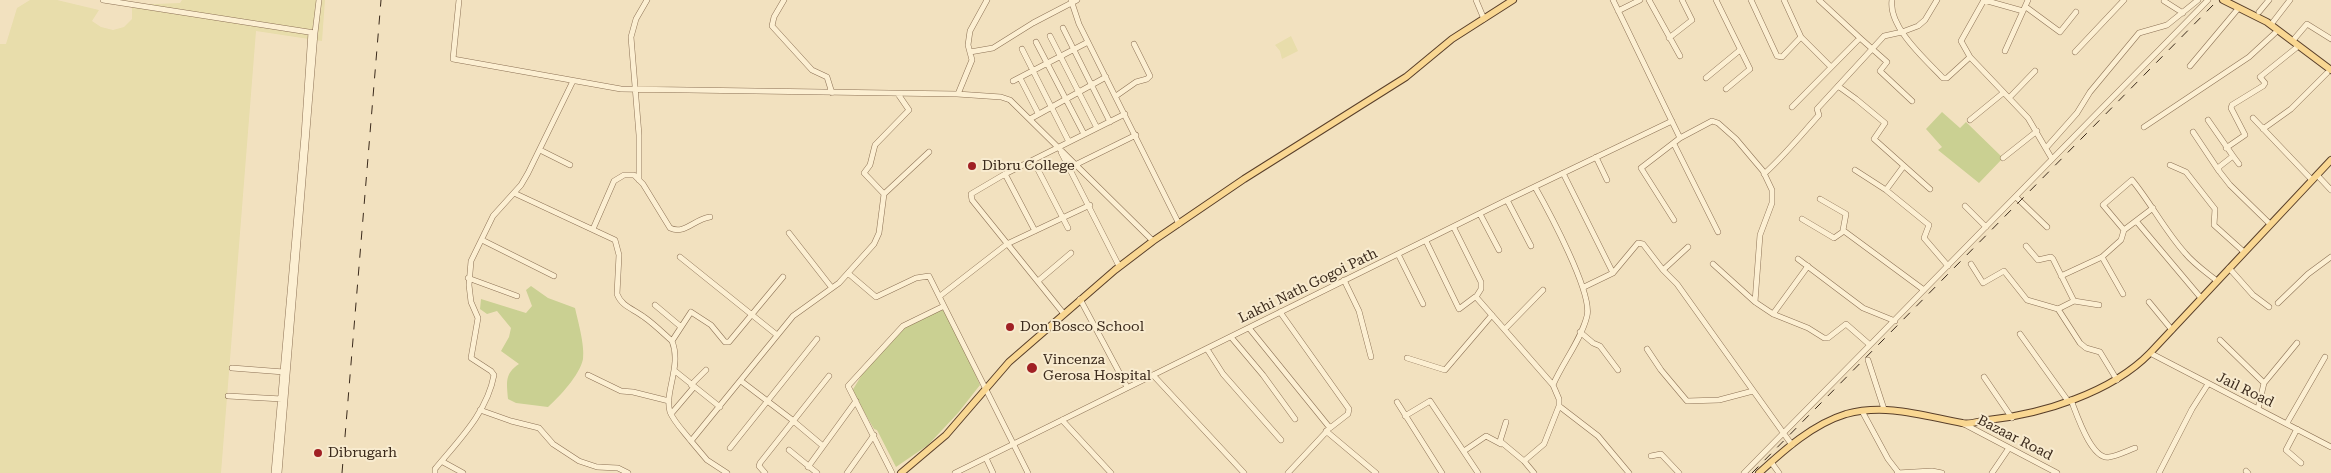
<!DOCTYPE html>
<style>
body{margin:0}
canvas{display:block;background:#f2e1bf}
</style>
<canvas width="2331" height="473"></canvas>
<script>
const c = document.querySelector('canvas').getContext('2d');
c.lineJoin = 'round';
function paint(path, color) {
  c.fillStyle = color;
  c.fill(path, 'evenodd');
}
function trace(path, color, width, dash) {
  c.strokeStyle = color;
  c.lineWidth = width;
  c.lineCap = dash ? 'butt' : 'round';
  c.setLineDash(dash || []);
  c.stroke(path);
}
function drawText(font, color, halo, rows, align = 'center') {
  c.font = font + ' "Roboto Serif",serif';
  c.lineWidth = 4;
  c.setLineDash([]);
  c.textBaseline = 'middle';
  c.strokeStyle = halo;
  c.fillStyle = color;
  for (const [text, x, y, turn = 0] of rows) {
    c.save();
    c.translate(x, y);
    c.rotate((+turn || 0) * Math.PI / 180);
    c.textAlign = isNaN(turn) ? turn : align;
    if (halo) c.strokeText(text, 0, 0);
    c.fillText(text, 0, 0);
    c.restore();
  }
}
paint(new Path2D(`
 M30 0H57L99 10 92 21 101 27 113 30 124 27 132 19V5L180 3 182 0H325L322 41 256 31 221 473H0V44H6L17 8Z
 M1291 36 1298 51 1282 59 1280 51 1275 45Z`), '#e8ddab');
paint(new Path2D(`
 M1942 112 1960 128 1966 122 2003 158 1979 183 1938 150 1942 147 1926 129Z
 M531 286 548 298 575 308C578 321 585 346 583 359 580 375 559 397 548 407L516 403 508 399C507 383 504 374 519 364L501 351 509 337 511 328 497 311 487 314 480 309 481 299 526 313 532 306 526 290Z
 M946 308 980 385 958 413 928 445 896 467 877 430 874 429 852 391 863 373 906 326Z`), '#cad092');
const minor = new Path2D(`
 M103 0 315 33 319 0
 M459 0 453 59 621 89 957 94 1001 97 1010 100 1153 241
 M784 0 774 17 772 26 812 70 827 77 832 93
 M1071 0 1079 24 1179 224
 M1476 0 1484 19
 M1613 0 1680 138 1712 121 1718 123 1736 139 1763 171 1772 190V203L1760 235 1755 302 1773 314 1808 328 1824 338H1828L1846 324 1870 345 2208 0
 M1649 0 1680 56
 M1716 0 1750 69 1726 89
 M1751 0 1777 56 1782 57 1801 37
 M1784 0 1801 37 1830 66
 M1892 0C1888 27 1926 60 1943 78H1947L1970 57 2028 118 2052 159
 M1984 0 2023 11
 M2164 1 2183 13
 M2026 7 2060 32 2076 12
 M1618 11 1640 0
 M2259 12 2269 0
 M2273 22 2290 0
 M1063 28 1110 122
 M1050 36 1097 128
 M1669 38 1692 20 1682 0
 M1860 38 1887 62 1880 71 1912 101
 M2295 38 2307 24 2331 39
 M1036 42 1084 134
 M1022 49 1069 142
 M2005 51 2028 0
 M970 52 993 48 1033 23 1077 0
 M2075 52 2124 0
 M1970 57 1961 41 1984 0
 M2190 66 2237 10
 M1020 78 1038 113
 M1706 78 1740 50
 M1013 81 1088 42
 M1838 86 1856 99 1885 123 1874 139 1930 189
 M958 94 972 60 968 45 970 31 987 0
 M1116 96 1136 82 1147 79 1150 76 1134 44
 M2009 98 2035 71
 M1792 107 1860 38 1819 0
 M2253 118 2312 180
 M1030 119 1106 77
 M1970 120 2003 93
 M2208 120 2233 156 2219 167V171L2230 185 2270 224
 M2144 127 2249 57 2275 33
 M2263 129 2291 109 2327 73
 M2193 132 2219 171
 M1674 144 1718 232
 M2046 148 2077 113 2090 92 2139 33 2167 25 2198 0
 M2226 148 2245 135 2231 108 2232 105 2263 86 2265 83 2260 77 2296 48
 M540 150 570 165
 M1061 152 1119 266
 M2233 156 2239 164
 M1596 157 1607 180
 M2003 158 2037 131
 M1033 160 1068 228
 M1077 164 1136 135
 M2170 165 2186 172 2215 209 2214 225 2244 252
 M1855 170 1886 190 1929 225 1924 238 1948 266
 M1563 173 1613 273 1638 243 1643 244 1663 270 1677 284 1792 445
 M1005 174 1035 231
 M1764 174C1784 156 1801 135 1819 115L1817 109 1884 36 1902 32 1918 26 1925 20 1937 0
 M2317 175 2331 190
 M639 180V135L631 37 636 19 647 0
 M1535 187C1548 210 1593 293 1587 316 1581 340 1563 362 1553 385
 M1886 190 1903 167
 M514 193 615 240 619 255 617 294C622 307 634 309 644 317 654 324 663 333 672 341 682 366 664 392 670 412 674 422 685 433 691 441
 M884 194 864 173 870 165 875 145 909 110 898 94
 M2016 197 2047 227
 M1820 199 1846 214 1843 230
 M1507 200 1531 246
 M1965 206 1986 227
 M2153 208 2124 230 2103 205 2132 180C2151 203 2165 231 2185 253 2194 264 2206 272 2217 281
 M1480 214 1499 250
 M1802 219 1834 238 1844 231 1924 290
 M1674 220 1641 168 1680 138
 M2137 222 2201 298
 M1454 228 1481 282V289L1476 297 1553 385 1559 399V406L1544 444 1524 461 1534 473
 M593 229 614 181 624 175H634L643 184 670 228C685 235 694 219 710 217
 M789 233 832 288
 M482 240 554 276
 M1426 241 1459 309 1475 297
 M2026 246 2038 260 2051 257 2053 259 2074 301 2058 309
 M1398 254 1423 304
 M680 257 777 335
 M1798 259 1863 308 1895 321
 M1713 264 1755 302
 M1971 264 1983 283 2004 271 2027 300 2058 309 2080 343 2086 348 2100 352 2117 380
 M2229 268 2253 295 2269 307
 M1663 270 1688 247
 M849 274 876 297 916 278 929 276 944 306
 M2061 276 2102 257
 M468 278 517 296
 M1344 280 1359 311 1371 357
 M1038 281 1071 253
 M1584 287 1613 273
 M2123 294 2102 257 2121 240 2124 230
 M940 296 1007 244 1090 205
 M1080 299 1127 387
 M2074 301 2099 305
 M2149 302 2172 330
 M2278 303 2308 274 2331 257
 M655 305 680 326
 M1064 314 972 200 971 194 1005 174 1125 114
 M1773 314 1808 266
 M1249 328 1330 428 1348 414 1349 409 1280 312
 M1505 329 1543 290
 M1580 332 1593 343 1600 346 1618 370
 M2020 334 2068 401
 M1231 337 1263 375 1295 419
 M2220 340 2264 383 2258 409
 M672 341 691 312 711 325 725 342H729L783 277
 M1207 349 1223 374 1281 440
 M1647 349 1661 370 1687 401 1719 400 1753 391
 M2150 353 2331 447
 M1407 358 1445 370 1492 315
 M1868 360 1884 409
 M232 368 284 372
 M675 371 720 407
 M588 375 621 391 633 392 669 401
 M1153 375 1244 473
 M1984 377 2012 418
 M741 381 791 419 823 446
 M2264 383 2297 343
 M691 385 706 370
 M228 396 282 399
 M2071 400C2076 412 2091 460 2109 457 2117 456 2127 451 2135 448
 M1397 402 1442 473
 M1559 406 1598 436 1629 473
 M480 410 511 421 539 428 553 444 579 461 597 467 618 468 628 473
 M1862 411 1888 459 1898 472
 M671 414 694 387
 M1405 416 1430 401 1478 473
 M1062 420 1111 473
 M1506 422 1500 441 1524 461
 M2287 423 2325 357
 M1964 424 2057 473
 M2297 429 2286 450 2301 463
 M1326 431 1376 473
 M730 448 817 339
 M789 450 817 473
 M1464 451 1486 436 1501 444
 M1651 456 1661 454 1679 473
 M986 458 993 473
 M443 462 463 473
 M1771 462 1779 473
 M808 467 856 401
 M2246 471 2248 473
 M274 473 304 136 311 32
 M279 473 315 33
 M435 473V469C458 441 487 413 494 375L491 371 471 358 478 318 471 302 469 285 471 261 493 216 521 185 528 173 573 81
 M727 473 707 460 691 441 793 316 839 283 874 244 879 233 884 194 929 152
 M765 473 759 466 760 463 829 376
 M847 473 874 435
 M892 473 848 386 903 326 944 306 1028 473
 M955 473 1507 200 1672 121
 M1288 473 1328 430
 M1744 473 1870 345
 M1897 473 1932 471 1942 473
 M1992 473 2009 448
 M2159 473 2192 409 2208 384`);
const major = new Path2D(`
 M2223 0 2267 22 2331 70
 M901 473 946 435 1009 362 1115 270 1153 241 1244 179 1406 77 1452 39 1513 0
 M1759 473C1784 450 1813 424 1846 414 1886 403 1924 416 1962 423 1969 425 1980 421 1988 420 2042 414 2111 393 2150 353L2331 160`);
trace(minor, '#8c7155', 6);
trace(major, '#593f2a', 8);
trace(minor, '#fcefd2', 5);
trace(major, '#f9d792', 6);
trace(new Path2D(`
 M342 473 381 0
 M1752 473 2218 0`), '#3a291b', 1, [9, 9]);
for (const [x, y, r, color] of [
 [972,166,5,"#a02024"],
 [1010,327,5,"#a02024"],
 [1032,368,6,"#a02024"],
 [318,453,5,"#a02024"]
]) {
  const dot = new Path2D();
  dot.arc(x, y, r, 0, 2 * Math.PI);
  c.fillStyle = color;
  c.fill(dot);
  trace(dot, '#f8ebcf', 2);
}
drawText('14px', '#3a291b', '#f8ebcf', [
 ["Dibru College",982,166],
 ["Don Bosco School",1020,327],
 ["Vincenza",1043,360],
 ["Gerosa Hospital",1043,376],
 ["Dibrugarh",328,453]
], 'left');
drawText('14px', '#3a291b', '#f8ebcf', [
 ["Lakhi Nath Gogoi Path",1308,286,-26],
 ["Jail Road",2245,390,26],
 ["Bazaar Road",2015,438,27]
]);
</script>
